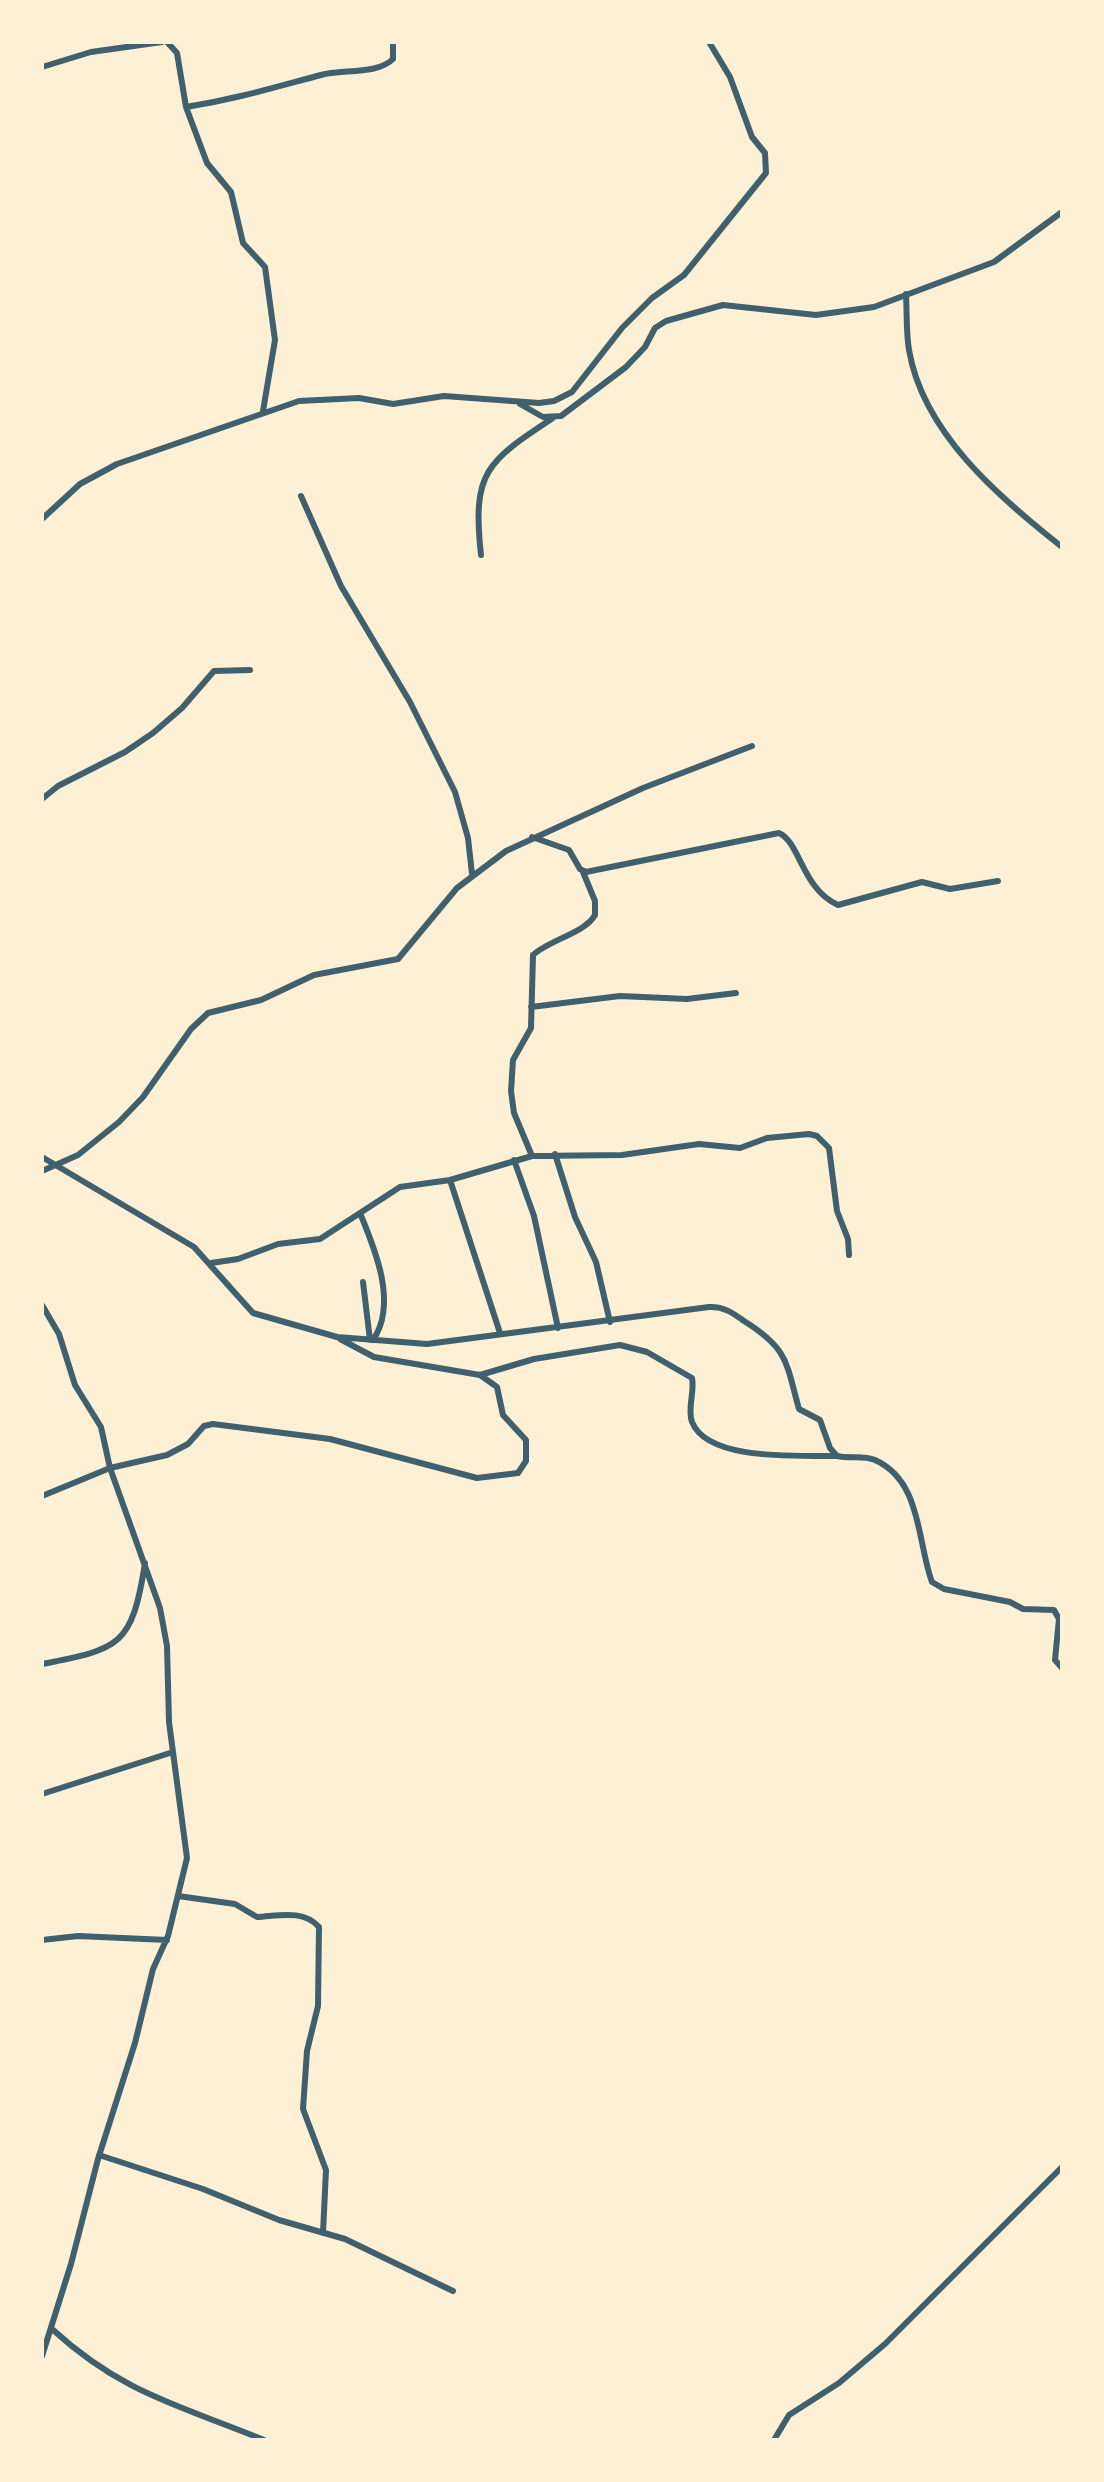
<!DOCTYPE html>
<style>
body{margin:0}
#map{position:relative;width:1104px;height:2482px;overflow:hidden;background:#fdf0d5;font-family:"DM Sans",sans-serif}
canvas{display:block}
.frame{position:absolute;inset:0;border:44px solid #fdf0d5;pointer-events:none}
</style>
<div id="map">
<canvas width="1104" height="2482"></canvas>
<div class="frame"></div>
</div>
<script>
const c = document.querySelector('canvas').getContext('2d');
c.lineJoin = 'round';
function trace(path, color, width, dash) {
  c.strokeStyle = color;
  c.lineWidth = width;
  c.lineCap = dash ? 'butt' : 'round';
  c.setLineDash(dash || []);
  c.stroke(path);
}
trace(new Path2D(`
 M167 42 177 53 186 107 207 163 231 192 243 243 265 267 275 340 263 411
 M42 67 91 52 162 42
 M186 107C236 99 272 88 321 75 342 69 377 75 393 59V42
 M906 294C907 313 906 332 909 350 923 433 999 497 1062 547
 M520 404 543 417 561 416 626 367 645 347 655 328 666 321 723 305 816 315 874 307 994 262 1062 212
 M301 496 341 586 410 702 455 792 468 838 472 874
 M42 519 80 484 117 464 299 401 359 398 393 404 444 396 539 403 554 401 572 392 622 328 652 298 684 275 766 173 765 153 752 137 730 77 709 42
 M481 555C472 472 486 462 553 418
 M42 799 58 786 125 752 153 733 182 708 214 671 250 670
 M532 837 569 850 580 869 586 872 779 833C800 842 802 889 838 905L922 882 950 889 998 881
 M531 1007 620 996 687 999 736 993
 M555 1154 575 1217 596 1262 610 1322
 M532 1156 514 1113 511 1091 513 1060 531 1028 533 955C549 940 585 933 595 915V901L583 872
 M42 1157 194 1247 253 1313 337 1337 427 1344 709 1307C723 1306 733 1313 744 1321 789 1349 786 1363 799 1409L820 1420 830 1448 837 1456C849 1459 864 1455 875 1460 922 1481 917 1542 932 1582L944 1589 1010 1602 1023 1609 1054 1610 1059 1619 1055 1660 1062 1668
 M514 1160 534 1216 558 1328
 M42 1171 78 1155 119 1122 143 1097 191 1029 208 1013 261 1000 314 975 398 959 457 888 506 851 643 788 752 746
 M450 1180 500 1333
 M360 1213C375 1249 398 1304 373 1340
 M211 1263 238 1259 278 1244 320 1239 400 1187 450 1180 532 1156 622 1155 699 1144 740 1148 767 1138 809 1134 817 1136 829 1148 837 1211 848 1239 849 1255
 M363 1282 370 1340
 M42 1305 59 1334 75 1385 101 1427 110 1468 160 1608 167 1646 169 1722 187 1858 168 1936 153 1969 135 2043 98 2159 71 2264 42 2356
 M340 1339 374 1357 480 1375 534 1359 620 1345 647 1352 692 1378C695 1391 687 1409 692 1422 708 1462 801 1455 837 1456
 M42 1496 110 1468 167 1455 188 1444 204 1426 213 1424 330 1439 477 1478 518 1473 526 1461V1440L503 1415 497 1387 480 1375
 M42 1664C120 1649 132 1646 145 1563
 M42 1794 173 1752
 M178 1896 235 1904 257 1917C278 1916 303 1909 319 1927L318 2006 307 2051 303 2109 326 2170 323 2233
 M42 1940 78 1936 167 1940
 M99 2155 203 2189 279 2220 345 2239 453 2291
 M52 2329C123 2394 179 2405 264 2440
 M774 2440 789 2415 839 2383 885 2344 1062 2167`), '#3f606c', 6);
</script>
